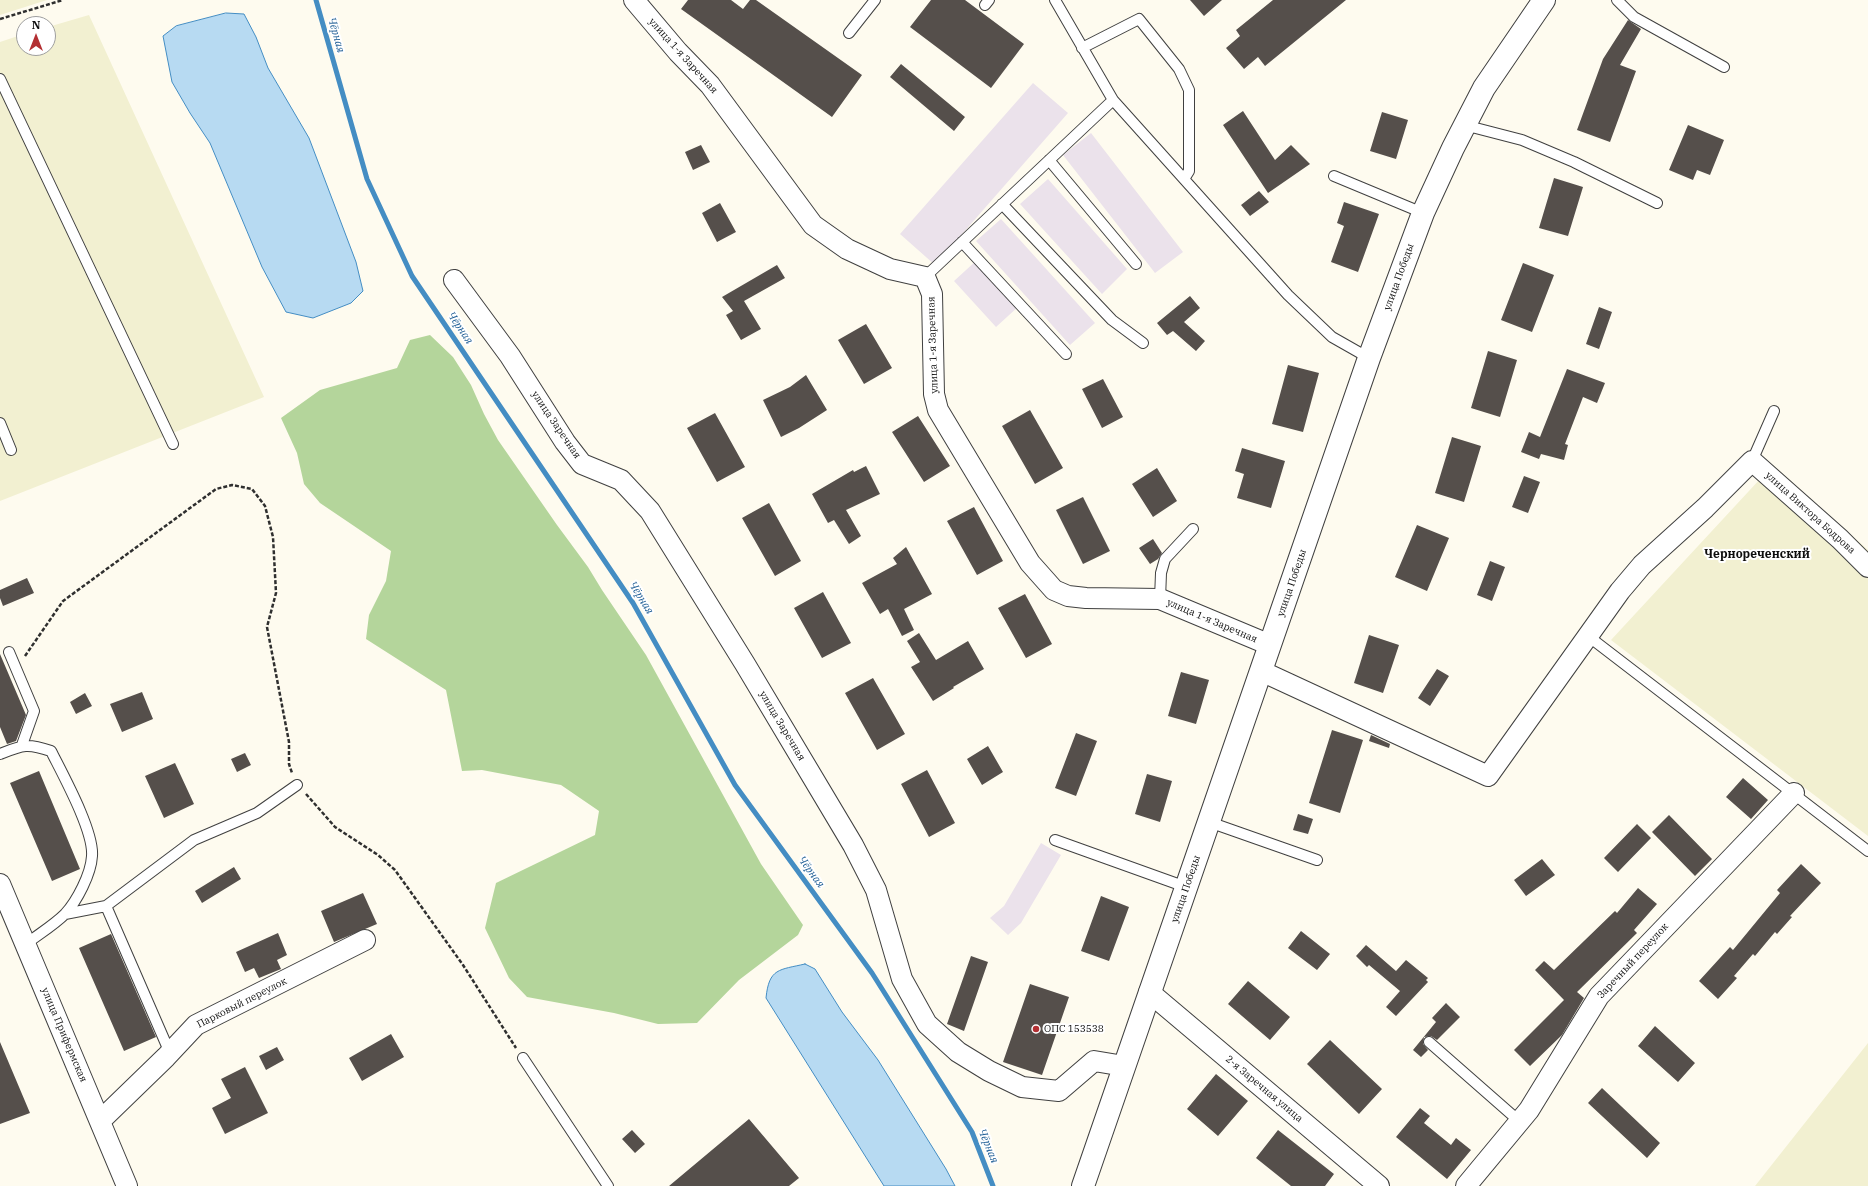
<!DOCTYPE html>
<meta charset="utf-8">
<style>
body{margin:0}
#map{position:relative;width:1868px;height:1186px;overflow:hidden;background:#fefbef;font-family:"IBM Plex Serif",serif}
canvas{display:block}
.north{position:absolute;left:16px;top:16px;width:40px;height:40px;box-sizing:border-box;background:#fff;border:1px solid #9e9e9e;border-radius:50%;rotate:0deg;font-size:11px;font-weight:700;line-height:16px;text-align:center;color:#0d0d0d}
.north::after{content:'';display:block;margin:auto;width:14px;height:18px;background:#b32f32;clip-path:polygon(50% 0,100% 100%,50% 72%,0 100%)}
</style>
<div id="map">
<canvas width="1868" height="1186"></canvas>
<div class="north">N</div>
</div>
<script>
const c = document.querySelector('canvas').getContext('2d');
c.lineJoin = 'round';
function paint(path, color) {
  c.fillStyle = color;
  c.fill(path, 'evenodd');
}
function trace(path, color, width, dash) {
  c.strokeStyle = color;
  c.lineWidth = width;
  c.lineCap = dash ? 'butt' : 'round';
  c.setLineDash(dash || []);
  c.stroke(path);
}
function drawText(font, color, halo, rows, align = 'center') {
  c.font = font + ' "IBM Plex Serif",serif';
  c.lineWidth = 4;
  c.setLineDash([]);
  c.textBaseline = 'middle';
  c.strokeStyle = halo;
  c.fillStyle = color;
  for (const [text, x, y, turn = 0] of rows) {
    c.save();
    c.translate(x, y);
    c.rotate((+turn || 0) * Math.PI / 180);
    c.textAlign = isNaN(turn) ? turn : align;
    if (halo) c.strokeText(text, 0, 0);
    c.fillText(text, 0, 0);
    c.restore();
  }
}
paint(new Path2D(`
 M1033 83 1068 113 935 265 900 234Z
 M1091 133 1183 252 1155 273 1063 155Z
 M1048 179 1127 269 1102 294 1020 204Z
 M1001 219 1095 323 1070 345 976 241Z
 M977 260 1019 306 996 327 954 281Z
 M1041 843 1061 855 1021 923 1008 935 990 918 1004 906Z`), '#ebe2eb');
paint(new Path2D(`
 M0 0H47L0 15Z
 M89 15 264 397 0 501V42L24 34V48H48V27Z
 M1773 465 1868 550V836L1611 640Z
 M1868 1043V1186H1755Z`), '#f2f0d1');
paint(new Path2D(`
 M430 335 453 357 471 385 484 414 498 440 557 525 588 567 602 590 646 655 761 864 803 925 798 935 739 980 697 1023 658 1024 614 1013 527 997 509 978 485 928 496 883 595 835 599 811 561 785 482 770 462 771 446 690 366 639 369 615 386 581 391 551 320 503 304 484 297 453 281 418 320 390 397 368 410 340Z`), '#b4d59b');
const water = new Path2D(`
 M226 13 244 14 256 37 268 68 309 138 356 262 363 291 351 303 313 318 286 312 262 267 210 143 190 113 172 82 163 36 176 26Z
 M805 964 815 969 842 1012 878 1060 946 1169 955 1186H884L766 998C769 968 779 970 805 964Z`);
paint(water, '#b7daf2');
trace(water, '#448dc3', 1);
trace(new Path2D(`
 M316 0 367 179 412 276 633 603 735 785 872 973 972 1132 993 1186`), '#448dc3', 5);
paint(new Path2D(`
 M688 0H731L743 9 750 0H756L862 75 832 117 681 9Z
 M931 0H965L1024 44 991 88 910 27Z
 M1190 0H1222L1204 16Z
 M1273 0H1346L1265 66 1258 57 1244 69 1226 48 1240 36 1236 30Z
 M1628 20 1641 29 1620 65 1636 71 1610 142 1577 130 1603 59Z
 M901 64 965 117 954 131 890 77Z
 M1243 111 1275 160 1291 145 1310 164 1268 193 1223 125Z
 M1382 112 1408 120 1396 159 1370 151Z
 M1688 125 1724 140 1710 175 1697 170 1693 180 1669 170Z
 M701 145 710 162 693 170 685 152Z
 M1554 178 1583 187 1568 236 1539 228Z
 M1259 191 1269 202 1250 216 1241 205Z
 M1344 202 1379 214 1358 272 1331 262 1344 226 1337 223Z
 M720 203 736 232 717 242 702 213Z
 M1523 263 1554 275 1532 332 1501 320Z
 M777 265 785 278 744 301 761 329 741 340 726 315 733 311 722 297Z
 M1190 296 1200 308 1184 322 1205 341 1196 351 1173 331 1167 335 1157 323Z
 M1599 307 1612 312 1599 349 1586 344Z
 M866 324 892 368 864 384 838 340Z
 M1488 351 1517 360 1500 417 1471 408Z
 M1288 365 1319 373 1303 432 1272 424Z
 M1567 369 1605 383 1597 403 1583 397 1565 444 1568 445 1564 460 1541 454 1539 459 1521 452 1529 432 1540 437Z
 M806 375 827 410 799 428 781 437 763 400 790 387Z
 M1103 379 1123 417 1102 428 1082 389Z
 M1030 410 1063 468 1035 484 1002 426Z
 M715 413 745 467 717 482 687 428Z
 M918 416 950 466 924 482 892 432Z
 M1452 437 1481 446 1464 502 1435 493Z
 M1242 448 1285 461 1271 508 1237 498 1244 474 1235 471Z
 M866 466 880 494 846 510 861 536 849 544 834 520 828 523 812 494 853 470 854 472Z
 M1157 468 1177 501 1153 517 1132 484Z
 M1524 476 1540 482 1528 513 1512 507Z
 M1083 497 1110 551 1083 564 1056 510Z
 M769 503 801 561 775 576 742 518Z
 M974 507 1003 561 977 575 947 521Z
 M1417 525 1449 538 1427 591 1395 577Z
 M1153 539 1162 553 1158 559 1150 564 1139 548Z
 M906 547 932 594 904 609 914 630 902 636 888 609 880 614 862 583 897 564 893 558Z
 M1490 561 1505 567 1492 601 1477 595Z
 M27 578 34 593 3 606 0 598V590Z
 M823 592 851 643 822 658 794 608Z
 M1025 594 1052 644 1026 658 998 608Z
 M919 633 936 660 968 641 984 669 953 687 954 688 933 701 911 667 920 662 907 641Z
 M1369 635 1399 645 1383 693 1354 683Z
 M0 654 26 715 16 741 7 744 0 727Z
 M1437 669 1449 676 1430 706 1418 698Z
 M1181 672 1209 680 1196 724 1168 716Z
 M873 678 905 734 877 750 845 693Z
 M142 692 153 719 122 732 110 704Z
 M85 693 92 706 76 714 70 702Z
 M1332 730 1363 740 1340 813 1309 803Z
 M1076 733 1097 741 1076 796 1055 788Z
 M1371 735 1390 744 1389 748 1369 741Z
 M988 746 1003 772 982 785 967 759Z
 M245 753 251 765 237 772 231 759Z
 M175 763 194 804 164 818 145 776Z
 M927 770 955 823 929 837 901 784Z
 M39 771 80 869 52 881 10 783Z
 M1147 774 1172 781 1160 822 1135 814Z
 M1743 778 1768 800 1751 819 1726 797Z
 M1298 814 1313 819 1308 834 1293 830Z
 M1669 815 1712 859 1695 876 1652 832Z
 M1637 824 1651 838 1618 872 1604 858Z
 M1542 859 1555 875 1526 896 1514 880Z
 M1801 864 1821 883 1790 916 1792 917 1777 934 1775 932 1755 956 1753 954 1734 976 1737 978 1718 999 1699 981 1730 947 1733 950 1780 893 1777 890Z
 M234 867 241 879 202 903 195 891Z
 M1638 888 1657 904 1634 930 1637 933 1577 992 1584 998 1562 1035 1530 1066 1514 1050 1564 1000 1535 970 1544 961 1554 970 1615 911 1617 913Z
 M363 893 377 924 334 942 321 911Z
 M1101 896 1129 907 1109 961 1081 951Z
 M1301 931 1330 954 1317 970 1288 948Z
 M278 933 287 955 277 960 281 969 259 978 254 968 245 972 236 952Z
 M111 934 156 1037 124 1051 79 948Z
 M1366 945 1396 971 1406 960 1428 978 1426 980 1428 982 1396 1016 1386 1007 1400 991 1369 965 1367 967 1356 956Z
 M971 956 988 962 964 1031 947 1024Z
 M1248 981 1290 1017 1270 1040 1228 1004Z
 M1030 984 1069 997 1042 1075 1003 1062Z
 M1446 1003 1460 1017 1437 1040 1431 1036 1424 1037 1423 1044 1428 1050 1421 1057 1413 1050 1436 1022 1432 1018Z
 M1655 1026 1695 1063 1678 1082 1638 1046Z
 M391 1034 404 1057 362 1081 349 1058Z
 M1330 1040 1382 1089 1359 1114 1307 1064Z
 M0 1042 30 1113 0 1124Z
 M277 1047 284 1060 266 1070 259 1056Z
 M245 1067 268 1113 225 1134 212 1108 231 1098 221 1079Z
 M1216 1074 1248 1101 1218 1136 1187 1109Z
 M1602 1088 1660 1143 1647 1158 1588 1103Z
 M1420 1108 1430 1116 1424 1123 1451 1145 1456 1138 1471 1150 1447 1179 1396 1137Z
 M749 1119 799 1178 789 1186H669Z
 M632 1130 645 1144 635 1153 622 1139Z
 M1278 1130 1334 1174 1325 1186H1291L1256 1158Z`), '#554f4b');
const service = new Path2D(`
 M1055 0 1113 100 1288 295 1332 337 1369 358
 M1617 0 1634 17 1724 67
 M985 5 989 0
 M849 33 875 0
 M1082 48 1139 19 1179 69 1189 90V171L1184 179
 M0 79 173 444
 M1464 125 1522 140 1574 162 1657 203
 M1049 160 1136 264
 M1334 176 1423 213
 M1002 204 1112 320 1143 343
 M962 242 1066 354
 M925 277 1113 100
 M0 423 11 450
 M1752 461 1774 411
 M1160 599 1161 573 1165 559 1193 529
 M1588 636 1868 851
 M9 652 34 711 22 745
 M0 754C23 745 27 743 51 751 63 775 94 831 92 856 91 874 77 901 65 914 54 925 39 934 26 944
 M1209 822 1317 860
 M1055 840 1186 887
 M106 906 170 1053
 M65 914 106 906 194 840 257 813 297 785
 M1429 1042 1519 1121
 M523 1058 608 1186`);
const minor = new Path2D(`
 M634 0 678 52 710 85 813 225 847 249 890 269 925 277 932 294 934 394 938 410 1030 563 1054 590 1068 596 1086 598 1160 599 1270 645
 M454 280 510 356 565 442 582 464 621 480 650 511 745 664 853 845 876 890 902 979 927 1024 958 1052 989 1071 1022 1087 1059 1091 1094 1061 1124 1066
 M1261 671 1488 776 1620 591 1642 565 1705 508 1752 461 1840 539 1868 567
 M0 884 127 1186
 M1149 992 1379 1186
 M100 1121 166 1057 196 1025 365 940
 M1466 1186 1529 1110 1599 996 1794 793`);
const tertiary = new Path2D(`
 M1083 1186 1369 358 1423 213 1453 148 1484 88 1544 0`);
trace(service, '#404040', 12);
trace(minor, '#404040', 22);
trace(tertiary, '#404040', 24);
trace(new Path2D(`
 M0 19 63 0
 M25 656 63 601 216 489 232 485 252 489 265 506 273 537 276 593 267 627 289 742V764L292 773
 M306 794 335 827 378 855 395 870 463 965 516 1048`), '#2f2f2f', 2.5, [4, 2]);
trace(service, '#fff', 10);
trace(minor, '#fff', 20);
trace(tertiary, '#fff', 22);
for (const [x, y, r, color] of [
 [1036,1029,4,"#b32f32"]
]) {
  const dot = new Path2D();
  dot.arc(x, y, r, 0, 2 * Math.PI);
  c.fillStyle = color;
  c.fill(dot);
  trace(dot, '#fff', 1.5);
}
drawText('10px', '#0d0d0d', '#fff', [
 ["улица 1-я Заречная",683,56,48],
 ["улица Победы",1399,277,-70],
 ["улица 1-я Заречная",933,345,-92],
 ["улица Заречная",556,425,56],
 ["улица Виктора Бодрова",1810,513,42],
 ["улица Победы",1292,583,-71],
 ["улица 1-я Заречная",1212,621,23],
 ["улица Заречная",782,726,59],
 ["улица Победы",1186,889,-71],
 ["Заречный переулок",1633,961,-47],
 ["Парковый переулок",242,1003,-27],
 ["улица Прифермская",64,1035,67],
 ["2-я Заречная улица",1264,1089,40]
]);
drawText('10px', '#0d0d0d', '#fff', [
 ["ОПС 153538",1044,1029]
], 'left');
drawText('italic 11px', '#205f96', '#fff', [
 ["Чёрная",336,35,74],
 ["Чёрная",460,328,56],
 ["Чёрная",641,598,58],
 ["Чёрная",811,872,54],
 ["Чёрная",988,1146,68]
]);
drawText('bold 12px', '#0d0d0d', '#fff', [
 ["Чернореченский",1757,555]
]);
</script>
